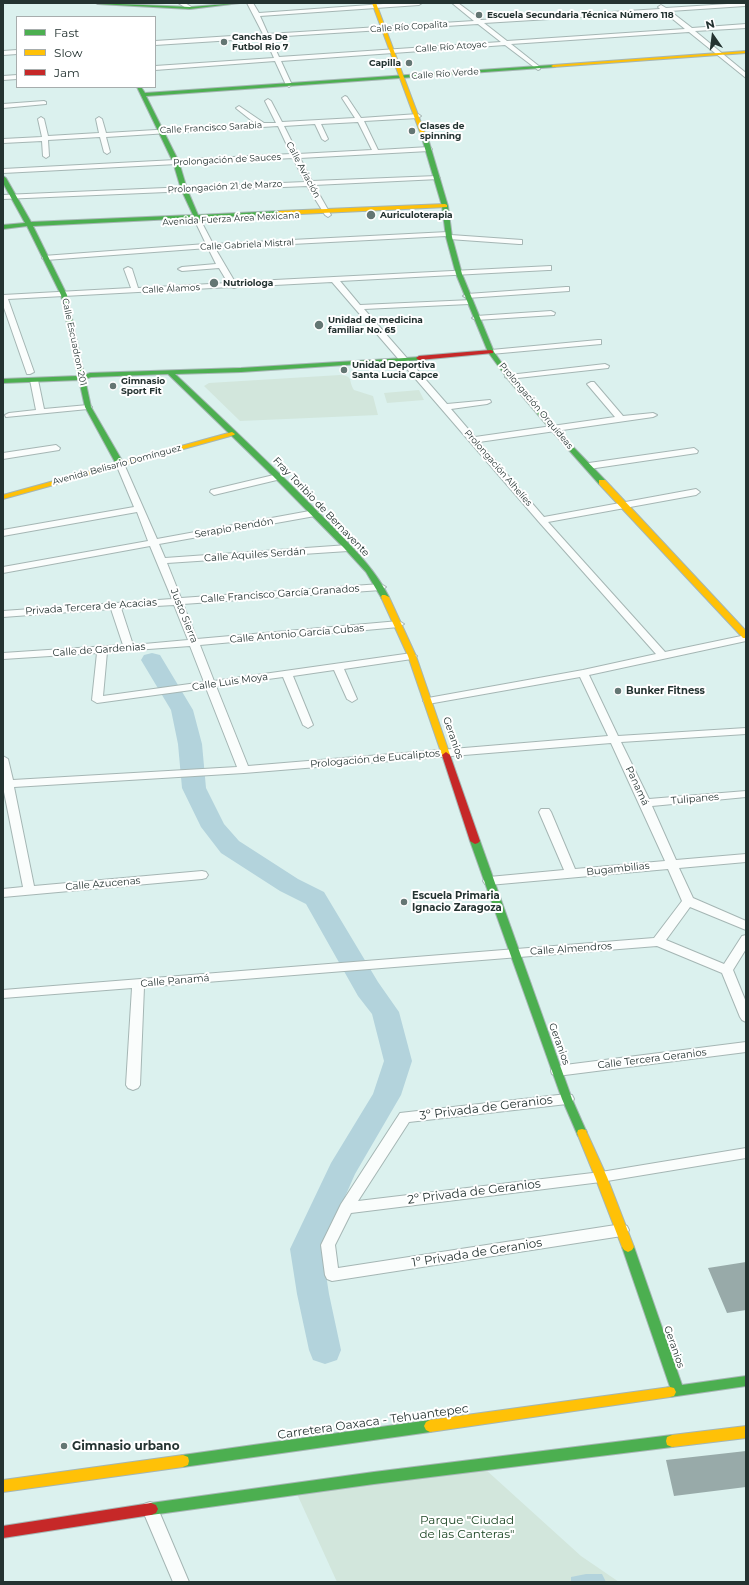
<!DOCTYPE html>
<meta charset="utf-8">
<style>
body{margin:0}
#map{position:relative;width:749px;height:1585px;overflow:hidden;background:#dbf1ee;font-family:Montserrat,sans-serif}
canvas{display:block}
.frame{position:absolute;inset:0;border:4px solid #243331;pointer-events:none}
.legend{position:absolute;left:16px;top:16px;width:140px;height:72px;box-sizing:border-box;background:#fff;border:1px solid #a7adad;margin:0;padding:5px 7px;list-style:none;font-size:12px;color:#243331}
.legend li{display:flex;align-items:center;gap:8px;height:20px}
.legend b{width:20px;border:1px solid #a7adad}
.north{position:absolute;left:693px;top:16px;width:40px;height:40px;-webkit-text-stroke:3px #fff;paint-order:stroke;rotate:346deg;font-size:11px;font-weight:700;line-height:16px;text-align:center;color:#243331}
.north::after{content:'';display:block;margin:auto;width:14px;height:18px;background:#243331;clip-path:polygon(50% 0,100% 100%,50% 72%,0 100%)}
</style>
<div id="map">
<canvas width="749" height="1585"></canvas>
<div class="frame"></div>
<ul class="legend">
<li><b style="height:5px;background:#4caf50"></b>Fast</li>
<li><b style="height:5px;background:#ffc107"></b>Slow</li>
<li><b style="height:5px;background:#c62828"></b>Jam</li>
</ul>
<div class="north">N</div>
</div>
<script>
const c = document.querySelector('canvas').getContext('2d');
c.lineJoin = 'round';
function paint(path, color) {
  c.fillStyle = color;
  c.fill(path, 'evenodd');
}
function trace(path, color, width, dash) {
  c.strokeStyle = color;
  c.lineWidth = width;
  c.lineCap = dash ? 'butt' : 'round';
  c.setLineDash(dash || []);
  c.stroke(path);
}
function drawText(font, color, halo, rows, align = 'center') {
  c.font = font + ' Montserrat,sans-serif';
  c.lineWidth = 4;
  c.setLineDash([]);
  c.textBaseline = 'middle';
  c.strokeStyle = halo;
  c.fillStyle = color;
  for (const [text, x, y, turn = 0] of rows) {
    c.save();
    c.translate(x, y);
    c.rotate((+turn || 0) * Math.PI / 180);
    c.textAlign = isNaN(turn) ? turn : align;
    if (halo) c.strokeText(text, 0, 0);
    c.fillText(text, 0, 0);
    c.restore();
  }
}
paint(new Path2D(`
 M340 375C354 376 348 381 354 390L373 396 378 415 240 421 204 386 209 383Z
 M419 390 424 400 387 403 384 393Z
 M485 1469 581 1556 619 1582H337L297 1494Z`), '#d2e6dc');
paint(new Path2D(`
 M586 1574H602L606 1582H571V1577Z`), '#b3d3dc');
paint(new Path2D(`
 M152 653 160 655 193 710 202 744 206 788 224 824 239 841 298 879 324 892 378 982 399 1012 412 1061 401 1095 355 1174 322 1249 329 1294 341 1350 337 1360 325 1364 313 1360 309 1350 297 1294 290 1249 331 1163 373 1094 384 1061 372 1014 358 996 306 904 280 891 221 853 201 827 182 788 178 744 171 710 141 660 144 655Z`), '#b3d3dc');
paint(new Path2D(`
 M746 1262V1310L727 1313 708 1268Z
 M746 1451V1487L674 1496 666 1460Z`), '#98aaa9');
const street = new Path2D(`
 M178 3H185L193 8 188 9Z
 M247 3H253L259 13 397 3H422L419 5 260 16 268 34 474 21 452 3H458L481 20 660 9 658 7 661 5 666 8 743 3 745 4V6L670 11 692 28 746 24V28L695 31 746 73V78L689 32 511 44 540 67V69L538 70 505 45 281 61 292 85 289 87 286 85 275 61 155 70V66L274 58 265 38 155 45V41L263 34ZM664 12 685 29 507 41 484 23ZM478 24 501 42 279 57 270 37Z
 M17 50V54L3 55V51Z
 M17 75V79L3 80V76Z
 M345 96 347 97 361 118 418 114 421 116 418 118 364 121 378 150 429 147 432 149 429 151 300 158 312 181 437 176 440 178 439 179 314 185 331 215 328 217 325 215 307 186 3 199V195L305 182 293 158 3 173V169L291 154 278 126 106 137 110 152 107 154 104 152 100 137 48 140 49 156 46 158 43 156 42 141 3 143V139L42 137 38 119 41 117 44 119 48 136 99 133 96 119 99 117 102 119 106 133 256 124 237 109 236 108 239 106 264 123H276L265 101 268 99 271 101 282 122 355 118 342 98ZM358 122 372 150 298 154 284 126 315 124 322 139 325 141 328 139 321 124Z
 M44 101 46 102V104L3 108V104Z
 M198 219 201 221 213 244 448 232 450 233 451 235 522 240V244H519L449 239 447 238 446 236 215 248 235 282 551 266V270H548L340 281 360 305 472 300V304H469L364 309 447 404 490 400 491 402 487 404 451 409 475 437 615 417 587 384 591 382H594L623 416 653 413 657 415 653 417 479 442 544 517 696 489 700 492 696 495 548 522 665 652 746 635V641L589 675 618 736 746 728V734L621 742 649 799 746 791V797L652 806 676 860 746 854V862L679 868 693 898 746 921V930L690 907 666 940 724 964 742 936 746 935V949L733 970 746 1002V1022L742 1020 740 1017 722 973 657 946 144 987 140 1085 138 1088 133 1090 128 1088 126 1085 132 988 3 998V990L654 938 682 901 668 869 489 885 485 884 483 881 485 878 489 877 564 870 539 812 541 809H549L551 812 575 869 665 861 611 743 244 773 14 787 34 886 202 871 206 872 208 875 206 878 202 879 3 897V889L23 887 3 787V756L8 759 13 780 237 767 206 688 97 703 92 700 97 653 3 659V653L123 645 111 609 3 617V611L172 599 150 546 3 573V567L148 541 137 512 3 536V530L134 507 116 464 117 462 120 461 124 464 157 539 315 510 320 513 315 516 159 544 165 558 348 545 353 548 348 551 167 563 181 598 381 584 386 587 381 590 183 604 197 639 399 621 404 624 399 627 200 645 214 681 412 653 417 656 412 659 344 669 357 699 352 702 347 699 334 670 293 676 313 725 308 728 303 725 283 677 216 686 248 766 608 736 580 677 428 704 423 701 428 698 583 670 656 654 539 522 332 282 237 287 234 288 231 287 8 299 34 372 30 374H27L3 305V295L131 288 124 269 128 267 132 269 138 288 228 283 219 268 182 271 178 269 182 267 216 264 208 248 46 260 42 258 43 256 206 244 195 221ZM174 605 188 640 133 645 121 608ZM190 646 204 682 103 696 107 652Z
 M566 287H569V291L467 298 463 296 467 294Z
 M551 311 555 313 554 315 476 320 472 318 476 316Z
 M598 340H601V344L491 354 487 352 491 350Z
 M605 364 609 366 608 368 509 379 505 377 509 375Z
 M31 378H37L38 380 44 409 88 405 92 407 88 409 6 417 5 415 9 413 36 410 30 380Z
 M56 445 60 448 59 450 3 459V453Z
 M694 448 698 451 697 453 589 469 585 466 589 463Z
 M278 474 282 477 281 479 214 495 210 492 211 490Z
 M746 1042V1052L557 1076 552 1074 551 1071 552 1068 557 1066Z
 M567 1094 572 1095 574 1099 572 1103 567 1104 409 1122 358 1201 601 1172 746 1148V1158L601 1182 351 1213 335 1245 338 1268 622 1224 627 1226 629 1230 627 1234 622 1236 332 1281 327 1279 325 1275 321 1245 341 1204 400 1113Z
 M150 1502 156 1504 189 1582H173L142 1509 144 1504Z`);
const fast = new Path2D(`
 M96 3 190 7 240 3 190 9 98 4Z
 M553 65 555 66V67L146 96 179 162 187 189 198 215 279 211 281 212V214L200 218 201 221 198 223 196 222 194 218 33 226 67 295 84 375 90 373 241 368 421 357 422 358 419 360 241 372 175 374C226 422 277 470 326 520 349 544 374 567 389 597L388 599H382L366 572 344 548 270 473 168 374 91 377 85 379 91 407 124 464 120 466 116 464 85 407 79 380 3 383V379L78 376 61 295 27 226 3 229V225L25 223 3 183V176L6 178 31 222 193 215 181 189 173 162 137 87H141L145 93Z
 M424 133 427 135 448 206 452 237 462 274 494 352 511 376 555 428 605 480V484H599L551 430 507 378 488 352 456 274 446 237 442 206 421 135Z
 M475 838 480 841 572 1099 587 1133 586 1136 582 1137 578 1136 562 1099 470 841Z
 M628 1242 632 1244 634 1247 682 1385 746 1376V1386L670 1397 666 1396 664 1392 666 1388 670 1387 622 1247 624 1244Z
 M430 1420 434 1422 436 1426 434 1430 430 1432 183 1467 178 1465 177 1461 178 1457 183 1455Z
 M672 1435 677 1437 678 1441 677 1445 672 1447 374 1484 151 1515 146 1513 144 1509 146 1505 151 1503 374 1472Z`);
const slow = new Path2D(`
 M372 3H376L426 136 421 135Z
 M746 51V53L553 67 551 66 553 65Z
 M445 204 447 205V207L279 215 276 213 279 211Z
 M232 432 235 434 234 435 3 499V495Z
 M599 480H605L746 631V638H743L599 484Z
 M382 595H385L389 597 416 656 450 755 449 757H443L442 755 408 656 381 597Z
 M582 1129 586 1130 587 1133 607 1177 634 1247 632 1250 628 1252 624 1250 622 1247 595 1177 577 1133 578 1130Z
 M670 1387 674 1388 676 1392 674 1396 670 1397 430 1432 426 1430 424 1426 426 1422 430 1420Z
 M746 1426V1438L672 1447 667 1445 666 1441 667 1437 672 1435Z
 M183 1455 188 1457 189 1461 188 1465 183 1467 3 1492V1480Z`);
const jam = new Path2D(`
 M491 350 493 351V353L419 360 416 358 419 356Z
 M446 752 450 755 480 841 478 843 475 844 470 841 442 755Z
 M151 1503 156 1505 158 1509 156 1513 151 1515 3 1538V1526Z`);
trace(street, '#a5b6b4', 2);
trace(fast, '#a5b6b4', 2);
trace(slow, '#a5b6b4', 2);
trace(jam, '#a5b6b4', 2);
paint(street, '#fafdfc');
paint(fast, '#4caf50');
paint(slow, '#ffc107');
paint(jam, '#c62828');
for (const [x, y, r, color] of [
 [479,15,4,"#647673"],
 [224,42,4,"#647673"],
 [409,63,4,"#647673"],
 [412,131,4,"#647673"],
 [371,215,5,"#647673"],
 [214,283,5,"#647673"],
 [319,325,5,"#647673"],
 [344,370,4,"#647673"],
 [113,386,4,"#647673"],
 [618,691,4,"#647673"],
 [404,902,4,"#647673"],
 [64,1446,4,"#647673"]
]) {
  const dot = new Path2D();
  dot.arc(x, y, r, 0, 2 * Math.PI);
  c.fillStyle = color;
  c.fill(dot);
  trace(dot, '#fff', 1.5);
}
drawText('bold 9px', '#243331', '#fff', [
 ["Escuela Secundaria Técnica Número 118",487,15],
 ["Canchas De",232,37],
 ["Futbol Rio 7",232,47],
 ["Capilla",401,63,"right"],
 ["Clases de",420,126],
 ["spinning",420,136],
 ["Auriculoterapia",380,215],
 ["Nutriologa",223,283],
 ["Unidad de medicina",328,320],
 ["familiar No. 65",328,330],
 ["Unidad Deportiva",352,365],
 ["Santa Lucia Capce",352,375],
 ["Gimnasio",121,381],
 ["Sport Fit",121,391]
], 'left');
drawText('9px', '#243331', '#fff', [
 ["Calle Río Copalita",409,27,-4],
 ["Calle Río Atoyac",451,47,-4],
 ["Calle Río Verde",445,74,-4],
 ["Calle Francisco Sarabia",211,128,-3],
 ["Prolongación de Sauces",227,160,-3],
 ["Calle Aviación",303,170,62],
 ["Prolongación 21 de Marzo",225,187,-3],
 ["Avenida Fuerza Área Mexicana",231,219,-3],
 ["Calle Gabriela Mistral",247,245,-3],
 ["Calle Álamos",171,289,-3],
 ["Calle Escuadron 201",74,342,78],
 ["Prolongación Orquídeas",536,406,50],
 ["Avenida Belisario Domínguez",117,465,-15],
 ["Prolongación Alhelíes",498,468,49]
]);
drawText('10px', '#243331', '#fff', [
 ["Fray Toribio de Bernavente",321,507,46],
 ["Serapio Rendón",234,528,-10],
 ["Calle Aquiles Serdán",255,555,-4],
 ["Calle Francisco García Granados",280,594,-4],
 ["Privada Tercera de Acacias",91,607,-4],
 ["Justo Sierra",184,616,68],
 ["Calle Antonio García Cubas",297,634,-5],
 ["Calle de Gardenias",99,650,-4],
 ["Calle Luis Moya",230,682,-8],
 ["Geranios",453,738,71],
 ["Prologación de Eucaliptos",375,759,-5],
 ["Panamá",637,786,65],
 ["Tulipanes",695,799,-5],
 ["Bugambilias",618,869,-6],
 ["Calle Azucenas",103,884,-5],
 ["Calle Almendros",571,949,-4],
 ["Calle Panamá",175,981,-5],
 ["Geranios",559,1044,70],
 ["Calle Tercera Geranios",652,1059,-7],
 ["Geranios",674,1347,71]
]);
drawText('bold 10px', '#243331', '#fff', [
 ["Bunker Fitness",626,691],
 ["Escuela Primaria",412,896],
 ["Ignacio Zaragoza",412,908]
], 'left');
drawText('12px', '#243331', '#fff', [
 ["3º Privada de Geranios",486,1108,-7],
 ["2º Privada de Geranios",474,1192,-7],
 ["1º Privada de Geranios",477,1253,-9],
 ["Carretera Oaxaca - Tehuantepec",373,1422,-8]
]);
drawText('bold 12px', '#243331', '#fff', [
 ["Gimnasio urbano",72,1446]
], 'left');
drawText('12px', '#1b4523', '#fff', [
 ["Parque \"Ciudad",467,1520],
 ["de las Canteras\"",467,1534]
]);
</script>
